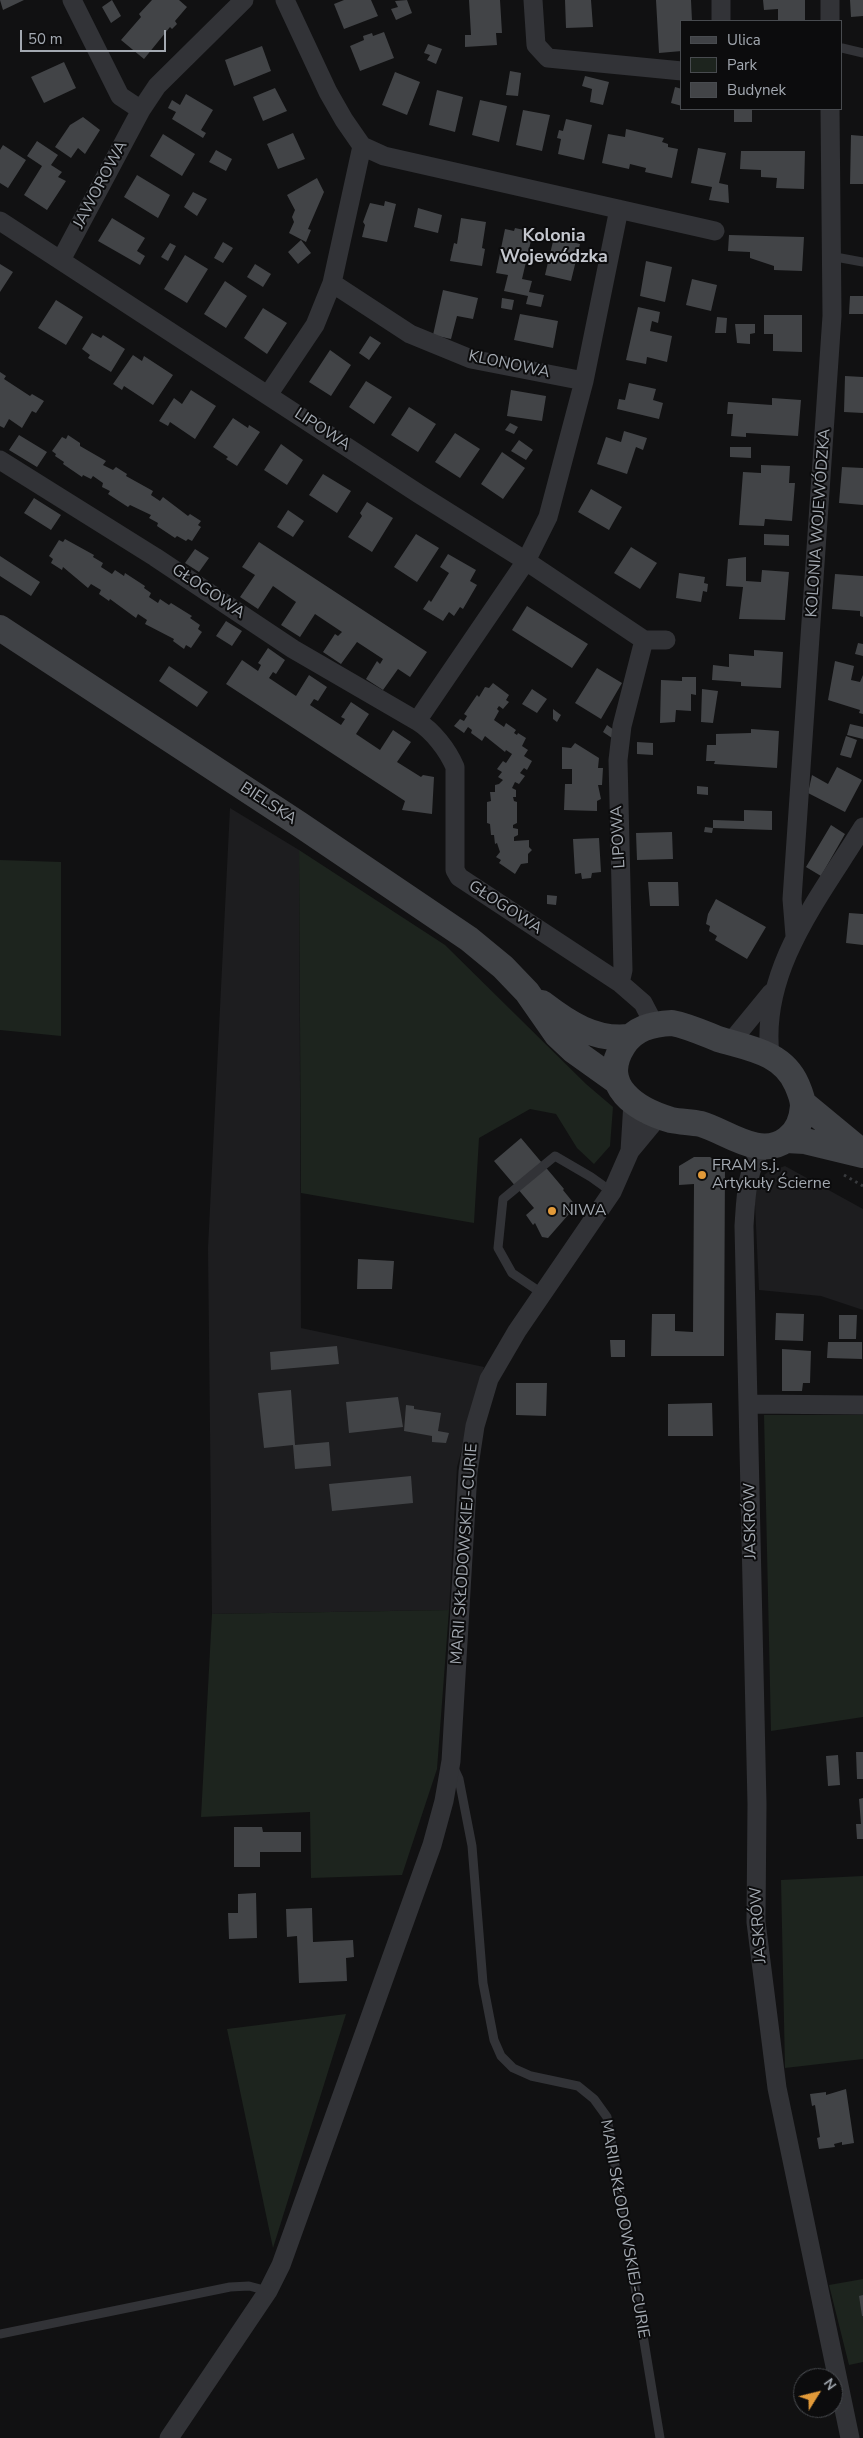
<!DOCTYPE html>
<meta charset="utf-8">
<style>
body{margin:0}
#map{position:relative;width:863px;height:2438px;overflow:hidden;background:#111112;font-family:"Nunito Sans",sans-serif}
canvas{display:block}
.legend{position:absolute;left:680px;top:20px;width:162px;height:90px;box-sizing:border-box;background:#0c0c0d;border:1px solid #484b4f;margin:0;padding:6px 9px;list-style:none;font-size:15px;color:#a3a9b1}
.legend li{display:flex;align-items:center;gap:10px;height:25px}
.legend b{width:25px;border:1px solid #484b4f}
.north{position:absolute;left:793px;top:2368px;width:50px;height:50px;box-sizing:border-box;background:#0c0c0d;border:1px solid #484b4f;border-radius:50%;rotate:54deg;font-size:14px;font-weight:700;line-height:20px;text-align:center;color:#a3a9b1}
.north::after{content:'';display:block;margin:auto;width:18px;height:22px;background:#e29a39;clip-path:polygon(50% 0,100% 100%,50% 72%,0 100%)}
.scale{position:absolute;left:20px;top:30px;width:146px;height:22px;box-sizing:border-box;border:2px solid #a3a9b1;border-top:0;padding-left:6px;font-size:15px;line-height:18px;white-space:nowrap;color:#a3a9b1;-webkit-text-stroke:4px #0c0c0d;paint-order:stroke}
</style>
<div id="map">
<canvas width="863" height="2438"></canvas>
<ul class="legend">
<li><b style="height:6px;background:#404246"></b>Ulica</li>
<li><b style="height:14px;background:#1d241e"></b>Park</li>
<li><b style="height:14px;background:#424447"></b>Budynek</li>
</ul>
<div class="north">N</div>
<div class="scale">50 m</div>
</div>
<script>
const c = document.querySelector('canvas').getContext('2d');
c.lineJoin = 'round';
function paint(path, color) {
  c.fillStyle = color;
  c.fill(path, 'evenodd');
}
function trace(path, color, width, dash) {
  c.strokeStyle = color;
  c.lineWidth = width;
  c.lineCap = dash ? 'butt' : 'round';
  c.setLineDash(dash || []);
  c.stroke(path);
}
function drawText(font, color, halo, rows, align = 'center') {
  c.font = font + ' "Nunito Sans",sans-serif';
  c.lineWidth = 4;
  c.setLineDash([]);
  c.textBaseline = 'middle';
  c.strokeStyle = halo;
  c.fillStyle = color;
  for (const [text, x, y, turn = 0] of rows) {
    c.save();
    c.translate(x, y);
    c.rotate((+turn || 0) * Math.PI / 180);
    c.textAlign = isNaN(turn) ? turn : align;
    if (halo) c.strokeText(text, 0, 0);
    c.fillText(text, 0, 0);
    c.restore();
  }
}
paint(new Path2D(`
 M230 808 299 850 301 1328 484 1367 457 1467 449 1610 212 1614 208 1248Z
 M785 1166 863 1209V1310L821 1296 759 1290 754 1183 768 1172Z`), '#1d1d1f');
paint(new Path2D(`
 M299 850 445 945 586 1084 613 1107 610 1146 594 1164 577 1148 556 1114 530 1109 479 1138 474 1223 301 1193Z
 M0 860 61 862V1036L0 1030Z
 M764 1415H863V1717L771 1731Z
 M449 1610 437 1769 402 1875 311 1878 310 1812 201 1817 212 1614Z
 M863 1876V2059L785 2068 781 1880Z
 M346 2014 273 2248 227 2029Z
 M863 2279V2362L849 2365 829 2285Z`), '#1d241e');
paint(new Path2D(`
 M0 0H24L3 10Z
 M112 0 121 16 111 23 102 7Z
 M152 0H179L187 7 175 21 177 24 172 29 170 27 144 59 121 40 141 17 139 14Z
 M344 0H371L378 16 344 29 334 4Z
 M407 0 412 13 396 20 391 9 398 7 395 1Z
 M469 0H500L502 33H496L497 45 465 47V35H471Z
 M565 0H591L593 27 566 28Z
 M656 0H691L692 21H682V51L659 53Z
 M763 0H805V21H778V9L764 10Z
 M850 0H863V16L851 17Z
 M384 32 394 58 360 71 350 46 364 40 363 36 372 33 373 36Z
 M428 44 442 49 436 64 427 60 430 55 424 53Z
 M262 46 271 71 234 86 225 60Z
 M64 62 76 88 44 103 31 77Z
 M510 71 521 73 518 96 506 95Z
 M395 72 420 82 407 115 382 105Z
 M585 76 609 82 603 105 590 102 592 89 582 86Z
 M675 87 682 89V106L671 103Z
 M275 88 287 111 263 121 253 97Z
 M437 90 463 97 455 132 429 125Z
 M186 94 213 110 201 130 206 133 203 138 172 119 176 112 168 108 172 100 180 105Z
 M480 100 507 106 499 142 472 135Z
 M734 109H752V122H734Z
 M523 110 550 115 542 151 516 145Z
 M83 117 100 130 85 154 78 148 71 158 55 147 70 125Z
 M566 119 592 125 584 160 558 154 561 139 557 138 559 130 563 131Z
 M626 129 664 138 662 142 668 144V147L678 149 672 178 645 172 646 168 630 164 629 169 602 163 608 134 625 137Z
 M293 133 305 159 278 169 267 144Z
 M163 134 195 154 182 176 150 156Z
 M851 135 863 136V184H850Z
 M37 141 58 155 51 165 62 172 58 177 66 181 47 210 24 195 42 166 27 156Z
 M3 145 26 160 8 188 0 183V150Z
 M698 148 726 153 719 183 728 185 729 203 709 200 712 187 691 183Z
 M216 150 232 159 226 171 209 162Z
 M741 151H805L804 189 776 188 777 178 761 177V170L740 169Z
 M137 175 170 195 158 218 124 197Z
 M317 178 324 192 308 229 311 230 306 242 289 233 294 222 292 217 295 210 287 195Z
 M193 192 207 199 197 216 184 207Z
 M385 201 396 204 387 242 362 237 365 225 363 222 370 203 384 206Z
 M418 208 442 215 438 233 414 227Z
 M112 218 145 238 137 251 145 256 140 265 98 241Z
 M461 218 486 222 482 248 485 249 482 266 450 261 454 243 457 244Z
 M515 228 533 232 522 279 532 281 529 292 544 295 541 307 526 304 528 296 504 291 508 275 496 273 505 229 514 231Z
 M729 235 804 237 802 271 774 270V266L750 258V252L728 251Z
 M554 237 580 244 571 281 545 275Z
 M301 240 311 253 298 264 288 252Z
 M223 242 233 248 223 263 214 258Z
 M170 243 176 246 168 261 161 257Z
 M185 255 208 269 187 303 164 289Z
 M646 261 672 267 665 302 640 296Z
 M0 264 13 272 0 292Z
 M255 264 271 274 263 287 247 277Z
 M692 279 717 285 711 311 686 305Z
 M225 281 247 296 226 328 204 314Z
 M443 290 478 298 473 319 457 316 451 339 433 335Z
 M850 296H863V314H849Z
 M502 298 514 300 512 310 501 308Z
 M56 300 83 317 66 345 38 328Z
 M638 307 660 312 658 323 652 321 650 331 672 336 667 362 647 357 646 364 626 360Z
 M263 308 287 323 267 354 244 338Z
 M520 314 558 321 553 348 514 340Z
 M764 315H802V352L773 351V334H764Z
 M717 317 727 318 726 333H715Z
 M735 324H755V333L750 334V344L737 343Z
 M92 333 101 338 103 335 125 349 111 372 88 358 90 355 82 349Z
 M370 336 381 343 369 360 359 353Z
 M330 350 351 365 331 396 309 382Z
 M133 355 142 361 144 356 173 375 153 405 124 386 122 390 113 384Z
 M0 372 6 376 4 379 30 396 32 394 44 401 36 413 32 411 22 428 9 419 4 428 0 426Z
 M845 376 863 377V413L844 412Z
 M366 381 392 397 374 424 349 407Z
 M629 383 656 389 653 400 663 403 659 419 617 409 619 399 625 400Z
 M191 390 216 406 195 439 170 422 168 426 159 421 174 398 182 404Z
 M511 390 546 396 542 421 507 416Z
 M772 398 801 400 798 436 746 433V437L731 436 733 414H727L728 402 772 405Z
 M409 407 436 424 418 452 391 435Z
 M233 418 248 428 249 425 260 432 237 466 226 459 228 457 213 447Z
 M510 423 518 427 514 434 505 430Z
 M624 431 647 438 643 450 636 447 627 474 597 464 606 437 621 442Z
 M455 433 480 449 460 478 435 462Z
 M19 435 47 452 37 467 9 450Z
 M68 435 80 443V446L106 461 103 465 113 470 116 467 127 474 126 476 153 491 151 495 160 501 163 497 188 516 190 514 201 521 198 525 201 527 192 541 188 539 186 541 177 536 175 538 157 526 158 523 149 518 151 515 130 505 128 507 108 494 110 491 102 487 103 483 93 476 91 479 83 475 82 477 63 464 64 462 55 456 56 454 52 451 62 437 66 439Z
 M519 440 533 450 526 460 511 451Z
 M281 444 303 460 287 485 264 470Z
 M730 447H751V458L730 457Z
 M502 452 525 468 503 499 481 484Z
 M761 465 790 466 789 483H795L792 521 765 519 764 526 739 525 743 472 761 473Z
 M842 467 863 468V505L839 503Z
 M323 474 351 491 337 513 309 495Z
 M591 489 622 507 609 530 578 512Z
 M34 498 61 515 51 530 24 513Z
 M367 502 393 518 372 552 348 537 362 516 360 513Z
 M288 510 304 521 293 537 277 527Z
 M416 534 439 548 417 582 394 567Z
 M764 534 789 535V546L764 545Z
 M65 539 94 555 93 557 103 563 101 567 112 574 115 570 124 576 125 573 145 586 144 588 151 593 149 597 158 603 160 599 169 605 171 603 192 616 190 618 200 625 198 629 202 632 191 648 186 645 184 649 173 641 174 639 145 624 147 620 138 614 136 618 110 599 109 601 99 594 101 590 91 584 88 588 63 567 62 570 51 563 53 559 49 556 59 540 63 542Z
 M259 542 427 652 410 677 398 669 383 690 366 679 377 661 380 664 383 659 357 642 341 664 323 652 335 634 338 636 342 632 315 614 300 637 281 625 296 602 273 586 258 609 240 597 255 575 242 567Z
 M631 547 657 563 640 589 614 573Z
 M195 549 209 558 199 572 185 563Z
 M448 554 476 570 470 581 477 585 463 609 460 607 454 616 449 612 443 621 423 609 429 600 431 602 449 573 440 567Z
 M0 556 40 582 31 596 0 576Z
 M746 557V581L761 582 762 570 789 572 785 620 739 619 743 587 726 586 728 559Z
 M679 573 705 577 704 583 708 584 707 592 703 591 701 602 676 598Z
 M835 574 863 576V617L860 616V611L832 609Z
 M527 606 588 644 572 668 512 630Z
 M226 621 242 631 232 646 216 636Z
 M858 643 863 644V656L855 654Z
 M268 648 285 660 276 674 273 672 269 678 296 696 309 675 327 687 318 701 314 699 310 705 341 725 345 719 341 717 351 702 369 714 356 734 380 750 393 730 411 742 397 762 421 777 423 775 434 777 432 814 402 810 405 801 226 684 242 660 258 671 261 665 258 663Z
 M754 650 783 652 781 688 741 686V682L712 680 713 665 729 667V654L754 656Z
 M835 661 854 666 851 680 860 682 863 675V714L859 713 860 710 828 700Z
 M169 666 208 692 197 707 159 681Z
 M597 668 622 683 601 719 575 703Z
 M682 677H696V695L691 694V711L676 710 675 722 660 723 661 680 682 681Z
 M493 683 509 695 506 700 509 702 503 709 499 706 497 709 499 711 494 720 504 727 506 723 516 730 514 733 517 735 518 733 526 738 522 746 528 750 524 756 532 761 527 770 524 768 520 773 525 776 519 784 515 782 512 788 516 790V797H513L514 801 517 802V823L513 825V828L518 829V835L514 837V841L529 840V847L532 850 528 854V863L521 864 515 874 499 863 501 860 496 857 500 852 497 843 495 844 494 835H491L490 824 487 823V802L491 801 490 792H495V785L499 784 503 780 498 777 502 772 497 769 503 761 506 763 512 754 506 750 505 752 485 736 482 741 471 733 472 730 468 727 464 733 454 726 460 719 464 721 467 716 464 714 477 695 479 697 485 687 489 688Z
 M532 689 547 699 537 713 522 704Z
 M702 689 718 691 713 723 701 722Z
 M553 709 561 715 557 722 553 719Z
 M850 724 863 727V739L847 735Z
 M607 725 614 730 612 738 603 732Z
 M751 729 779 731 777 768 714 764 715 761H706L707 745H716V734L751 733Z
 M846 736 857 740 851 758 840 755Z
 M637 742 653 743V755L637 754Z
 M575 743 599 758 598 768H603L602 785H598L601 799 597 801V811L564 810 565 784H572V769H562V747L571 748Z
 M837 767 862 780 845 812 808 793 812 775 828 784Z
 M697 786 708 787V795L697 794Z
 M744 810 772 811V830L713 828V820L744 821Z
 M831 825 845 834 821 876 806 867Z
 M705 827 713 828 712 833 704 832Z
 M672 832 673 859 637 860 636 833Z
 M599 838 601 872 592 873 591 878 582 879 581 873 575 874 573 839Z
 M648 882H678L679 906H650Z
 M547 895 557 896 556 905 547 904Z
 M716 899 766 927 747 959 715 940 717 936 709 931 710 926 706 924 708 914Z
 M849 913 863 914V945L846 943Z
 M521 1138 564 1189 563 1190 576 1206 548 1238 542 1237 535 1223 533 1225 526 1215 534 1208 494 1161Z
 M694 1157H710L725 1166 724 1356H651L652 1314H675V1331L693 1332 694 1184 679 1185V1166Z
 M358 1259 394 1261 392 1289H357Z
 M776 1313 804 1314 803 1341 775 1340Z
 M839 1315H857L856 1339H839Z
 M610 1340H625V1357H611Z
 M828 1342H862V1359L827 1358Z
 M337 1346 339 1364 271 1370 270 1352Z
 M782 1349 811 1351 810 1383H803L802 1391H782Z
 M516 1383H547L546 1416 516 1415Z
 M291 1390 295 1445 329 1442 331 1466 295 1469 293 1445 264 1448 258 1393Z
 M398 1397 403 1427 349 1433 346 1402Z
 M712 1403 713 1436H668V1404Z
 M406 1405 414 1406V1409L441 1413 438 1431 449 1433 446 1443 432 1442V1436L404 1431Z
 M411 1476 413 1503 332 1511 329 1484Z
 M856 1752H863V1779H857Z
 M838 1755 840 1785 828 1786 826 1756Z
 M863 1798V1839H857L856 1824H861L859 1799Z
 M234 1827H262L263 1832H301V1852H260V1867H234Z
 M256 1893 257 1938 229 1939 228 1913H238V1894Z
 M312 1908 313 1942 353 1940 354 1957 346 1958 347 1981 299 1983 297 1936 287 1937 286 1909Z
 M846 2089 854 2143 842 2145V2142L834 2144 835 2147 819 2149 817 2138 820 2137 815 2105 812 2106 810 2094 826 2092V2095Z
 M863 2295V2316H862L859 2296Z`), '#424447');
trace(new Path2D(`
 M844 1175 863 1186`), '#383a3d', 3, [2.5, 4]);
trace(new Path2D(`
 M842 48 863 53
 M830 256 863 262
 M543 1294 512 1273 498 1248 503 1199 555 1156 591 1177 612 1192
 M453 1766 459 1779 472 1846 483 1983 494 2040 501 2056 513 2068 531 2076 578 2086 594 2099 607 2117 660 2438
 M0 2334 230 2287 249 2286 268 2291`), '#323337', 9);
trace(new Path2D(`
 M72 0 120 96 141 110
 M285 0 328 92 344 120 362 146 384 156 715 231
 M533 0 536 45 548 58 682 71
 M830 0V21
 M721 21V0
 M0 221 419 494 526 561 644 640H666
 M61 260 141 110 157 86 244 0
 M332 283 410 334 471 359 584 381
 M268 395 315 325 332 283 362 146
 M0 460 155 557 293 649 417 721 526 561 548 517 584 381 619 209
 M417 721C433 731 447 749 455 767V870L459 877 620 983 643 1003 654 1024
 M795 936 792 899 832 316 830 109
 M620 983 623 970 618 760 622 726 644 640
 M730 1043 771 993
 M770 1055C760 969 820 897 863 827
 M763 1146C746 1171 746 1196 744 1226L757 1804 756 1922 777 2088 850 2438
 M630 1151 633 1102
 M748 1404 863 1405
 M169 2438 268 2291 281 2265 432 1845 444 1801 451 1761 468 1472 475 1426 489 1379 517 1331 612 1192 630 1151 659 1116`), '#323337', 19);
trace(new Path2D(`
 M0 628 299 824 469 939 503 967 527 992 557 1035 574 1051 616 1081
 M542 1003C568 1023 595 1041 629 1037
 M672 1023C688 1026 703 1033 718 1039 748 1048 783 1052 797 1085 800 1092 803 1099 803 1106 802 1119 797 1132 787 1139 760 1160 726 1131 701 1124 691 1122 681 1122 671 1120 637 1110 598 1086 623 1046 634 1028 652 1024 672 1023Z
 M803 1103 861 1151
 M786 1140 805 1141 863 1155`), '#404246', 26);
for (const [x, y, r, color] of [
 [702,1175,5,"#e29a39"],
 [552,1211,5,"#e29a39"]
]) {
  const dot = new Path2D();
  dot.arc(x, y, r, 0, 2 * Math.PI);
  c.fillStyle = color;
  c.fill(dot);
  trace(dot, '#0c0c0d', 2);
}
drawText('16px', '#a3a9b1', '#0c0c0d', [
 ["JAWOROWA",101,185,-62],
 ["KLONOWA",509,365,12],
 ["LIPOWA",322,430,33],
 ["KOLONIA WOJEWÓDZKA",819,523,-86],
 ["GŁOGOWA",208,592,34],
 ["BIELSKA",268,804,33],
 ["LIPOWA",619,837,-93],
 ["GŁOGOWA",505,908,33],
 ["JASKRÓW",751,1521,-91],
 ["MARII SKŁODOWSKIEJ-CURIE",465,1554,-86],
 ["JASKRÓW",759,1925,-94],
 ["MARII SKŁODOWSKIEJ-CURIE",624,2229,80]
]);
drawText('16px', '#a3a9b1', '#0c0c0d', [
 ["FRAM s.j.",712,1166],
 ["Artykuły Ścierne",712,1184],
 ["NIWA",562,1211]
], 'left');
drawText('bold 18px', '#c4c7ce', '#0c0c0d', [
 ["Kolonia",554,237],
 ["Wojewódzka",554,258]
]);
</script>
